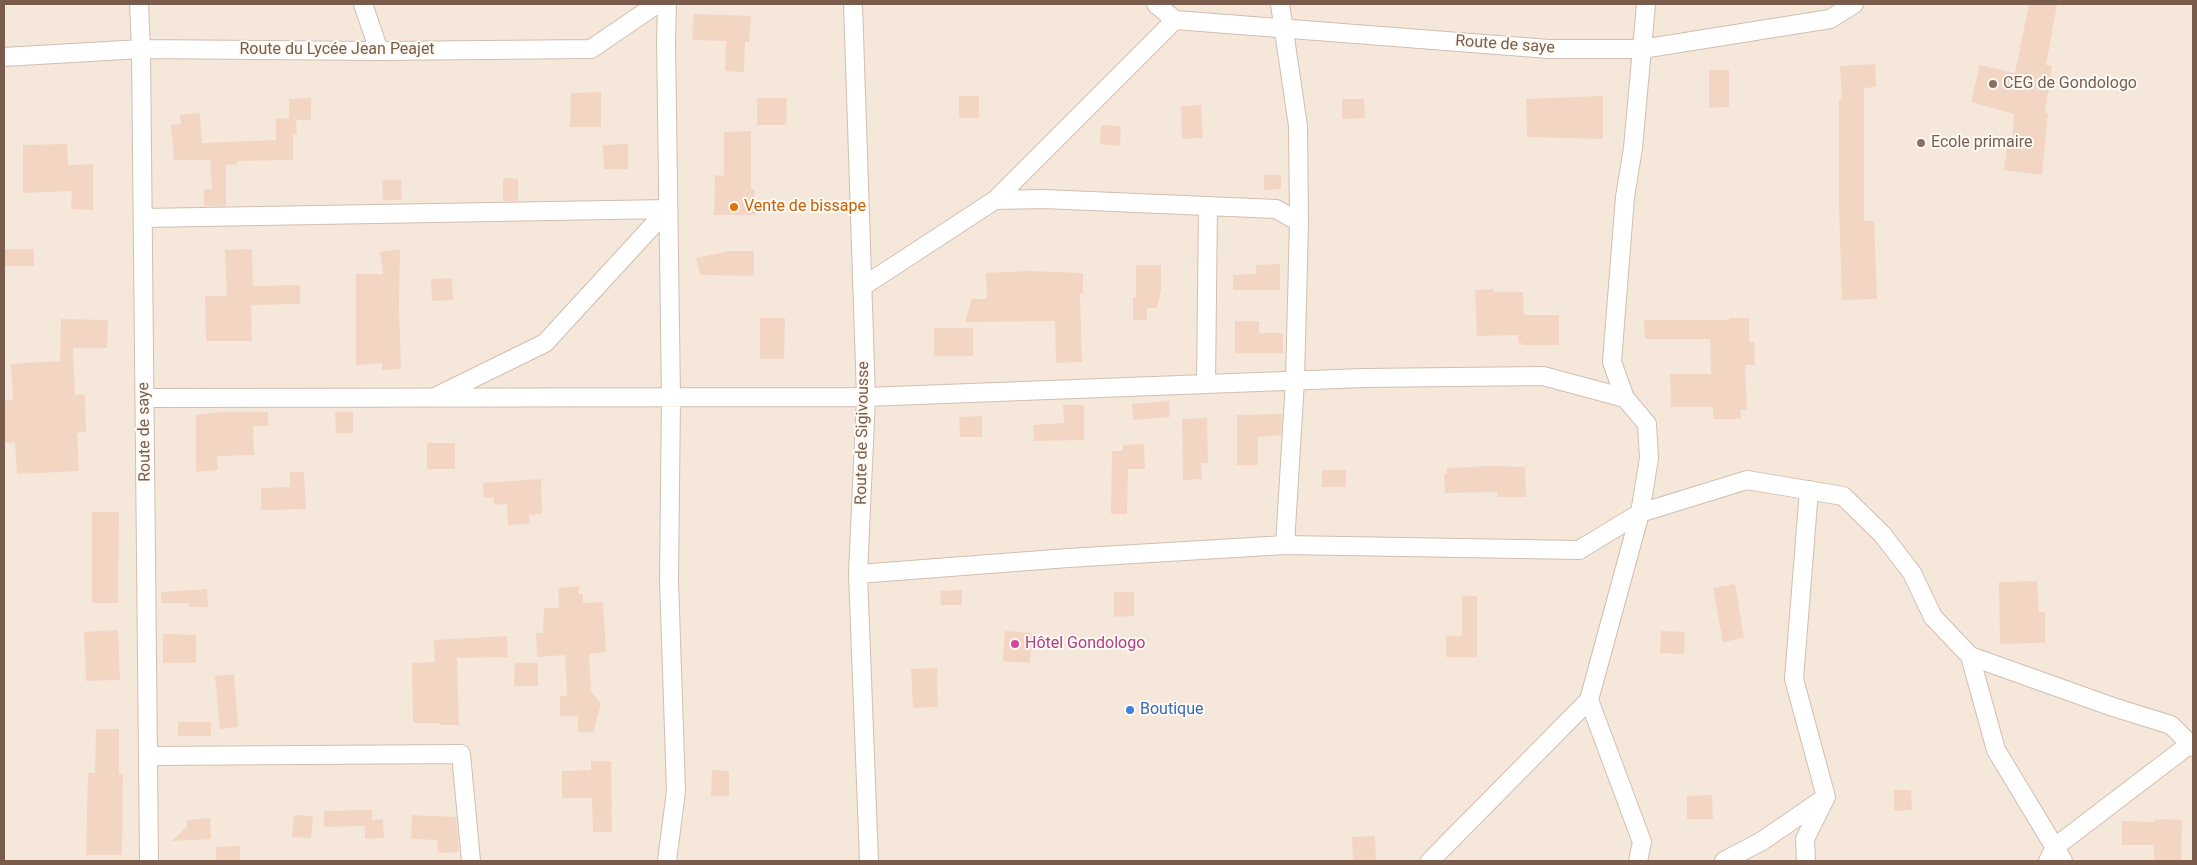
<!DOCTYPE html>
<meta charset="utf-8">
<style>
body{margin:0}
#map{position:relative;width:2197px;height:865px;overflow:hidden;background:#fdf6ec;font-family:Roboto,sans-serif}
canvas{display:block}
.frame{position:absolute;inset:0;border:5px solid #7a5c4d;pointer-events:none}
</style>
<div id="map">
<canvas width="2197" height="865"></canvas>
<div class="frame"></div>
</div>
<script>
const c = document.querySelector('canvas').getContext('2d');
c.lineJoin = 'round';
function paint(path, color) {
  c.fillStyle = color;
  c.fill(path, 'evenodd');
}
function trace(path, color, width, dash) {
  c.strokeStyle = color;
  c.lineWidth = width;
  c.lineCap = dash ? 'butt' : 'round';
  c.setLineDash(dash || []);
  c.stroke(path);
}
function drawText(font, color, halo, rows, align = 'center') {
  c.font = font + ' Roboto,sans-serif';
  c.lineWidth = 4;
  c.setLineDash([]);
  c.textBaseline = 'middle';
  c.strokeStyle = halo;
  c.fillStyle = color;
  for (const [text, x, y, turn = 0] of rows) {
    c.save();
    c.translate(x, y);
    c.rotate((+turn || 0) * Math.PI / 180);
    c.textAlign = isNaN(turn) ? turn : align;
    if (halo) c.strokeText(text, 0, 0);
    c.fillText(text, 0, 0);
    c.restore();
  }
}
paint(new Path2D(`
 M4 4H2193V861H4Z`), '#f5e8da');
paint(new Path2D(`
 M2029 4 2057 5 2046 65 2052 66 2045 113H2048L2042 175 2004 170 2007 147 2012 148 2014 114 1971 102 1980 65 2015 73Z
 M694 14 751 16 749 42H745L744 72 725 71 726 41 692 40Z
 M1875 64 1876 87 1864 88V221H1874L1877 299 1842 300 1839 205V100H1842L1840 66Z
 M1709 70H1729V107L1709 108Z
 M601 92V127H570L571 93Z
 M959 96H979V118H959Z
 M1603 96V139L1527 137 1526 99Z
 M311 98V120H296L297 134 293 135V160L237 161V164L226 165V206H204V189H212L210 160H174L171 125 181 124 180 115 200 113 202 143 276 140V119L289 118V99Z
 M757 98H787L786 125H757Z
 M1342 99H1364L1365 118 1342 119Z
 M1201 105 1203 138 1182 139 1181 106Z
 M1101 125 1121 126 1120 146 1100 144Z
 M751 131V189H755V215H714L715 175 724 176V132Z
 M67 144 68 165 93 164V210L71 209 72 191 23 193V145Z
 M628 144V169H604L603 145Z
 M1264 175H1281V189L1264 190Z
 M503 178 518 179V201H503Z
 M382 180H401L402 200H383Z
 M4 249H34V266H4Z
 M252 249 253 286 300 285V304L251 305 252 341H206L205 296H227L225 250Z
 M400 249 399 307 401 369 382 370V363L356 365V274H383L380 252Z
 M729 251H754V276L700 275 696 258Z
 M1280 264V290H1233V275L1256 274V265Z
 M1136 265H1161V291L1157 308H1147V320H1133V297H1136Z
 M1029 271 1083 273V293H1080L1082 362 1056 363 1055 321 965 322 972 299H987L986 273Z
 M452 278 453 300 432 301 431 279Z
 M1494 289V292H1523L1524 315H1559V345H1522V343H1518V335L1477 336 1475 290Z
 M760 318H785L784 359H760Z
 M1729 318H1749V342H1754L1755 365H1745L1747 410H1740L1741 419H1713V407H1671L1670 374H1711L1710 339H1645L1644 320H1729Z
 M61 319 108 320 107 348H73L75 395H85L86 432 77 433 79 471 17 474 15 442 5 443 4 418V400H13L11 364 60 361Z
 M1235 321H1259V333H1283V353H1235Z
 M934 328H973V356H934Z
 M1169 401 1170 417 1133 420 1132 404Z
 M1063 405H1084V440L1034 441 1033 425 1064 423Z
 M220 412H268V426H253L254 455 217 456 218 470 196 472V415Z
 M335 412H353V433H336Z
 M1282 414 1281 435 1258 437V465H1237V415Z
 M982 416V437H960L959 417Z
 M1207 418 1208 463H1201L1202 479 1183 480 1182 419Z
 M427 443H455V469H427Z
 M1144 444 1145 469H1128L1127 514H1111L1112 451H1123V445Z
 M1490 466 1525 467 1526 497H1497V492L1445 493 1444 474H1447V468Z
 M1322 470H1346V487H1322Z
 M290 472H304L306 509 261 510V488L290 487Z
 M541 479 542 514 529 515 530 524 508 525 507 504 494 505V497L484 498 483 483Z
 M92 512H119L118 603H92Z
 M2037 581 2039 612H2045V643L2000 644 1999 582Z
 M1735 584 1744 638 1723 642 1713 588Z
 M579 586V594H583V603L603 602 606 652 589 654 591 691 601 704 593 732H578V716H560V696H567L565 655 537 657 536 633H543L544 608H559L558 588Z
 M207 589 208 607H189V603H161V592Z
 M962 590V605H941L940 591Z
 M1114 592H1134V616L1114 617Z
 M1462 596H1477V657H1446V636H1462Z
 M118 630 120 680 86 681 84 632Z
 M1005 631 1032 633 1030 663 1003 661Z
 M1661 631 1685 632 1684 654 1660 653Z
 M163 634 196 635V663H163Z
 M507 636 508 657 457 658 459 725H440V723H413L412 663 435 662 434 640Z
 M515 663H538V686H514Z
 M937 668 938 707 913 708 911 669Z
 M234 674 238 727 220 729 215 676Z
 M178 722H211V736H178Z
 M96 729H119V774H123L122 855H86L88 773H95Z
 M591 761H611L612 832H593L592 798H562V771L591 770Z
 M712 770 729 771V796H711Z
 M1894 790H1911L1912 810 1894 811Z
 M1712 795 1713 819H1687V796Z
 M372 810V820L383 819 384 838 365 839V826L324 827V811Z
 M294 815 313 816 311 838 292 837Z
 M412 815 456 817 459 852 438 853 437 840 411 839Z
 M210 818 211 839 172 841 187 827V820Z
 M2155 819 2182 820 2181 861H2154V845H2122V821L2155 822Z
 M1375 836 1376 861H1353L1352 837Z
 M240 846V861H216V847Z`), '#f3d5c3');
const minor = new Path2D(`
 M139 4 141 49 149 861
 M363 4 379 51
 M853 4 866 397 858 574 869 861
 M1156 4 1175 20 1549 49H1642L1830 19 1854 4
 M1280 4 1298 126 1299 222
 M4 57 141 49 379 51 591 49 657 4
 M995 200 1175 20
 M143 218 668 209
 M862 287 995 200 1044 199 1276 209 1299 222 1295 381 1285 545
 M1206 384 1208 206
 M437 396 545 343 668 209
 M145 398 866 397 1363 378 1543 376 1625 398 1647 424 1649 458 1640 513 1579 550 1285 545 1068 558 858 574
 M1625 398 1612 362 1625 197 1633 148 1646 4
 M1809 490 1794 679 1826 797
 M1970 656 1996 750 2063 861
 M148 756 461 754 471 861
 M667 861 676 791 669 580 671 397 666 40 667 4
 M1430 861 1589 700
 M1638 861 1642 842 1589 700 1640 513 1747 480 1843 496 1882 534 1912 573 1933 617 1970 656 2113 707 2171 725 2193 747
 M1724 861 1762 841 1826 797 1805 839 1806 861
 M2048 861 2055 847 2190 744`);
trace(minor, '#d1beb0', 20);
trace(minor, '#fff', 18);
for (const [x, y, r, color] of [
 [1993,84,5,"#8d6e63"],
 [1921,143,5,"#8d6e63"],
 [734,207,5,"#e8710a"],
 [1015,644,5,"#d1479c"],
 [1130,710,5,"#3f7fe0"]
]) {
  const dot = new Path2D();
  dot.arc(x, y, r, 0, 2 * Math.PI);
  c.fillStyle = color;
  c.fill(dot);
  trace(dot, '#fffaf3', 2);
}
drawText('16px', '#7a5c4d', '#fffaf3', [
 ["Route de saye",1505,45,4],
 ["Route du Lycée Jean Peajet",337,50],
 ["Route de saye",145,432,-91],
 ["Route de Sigivousse",863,433,-89]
]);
drawText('16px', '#785e54', '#fffaf3', [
 ["CEG de Gondologo",2003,84],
 ["Ecole primaire",1931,143]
], 'left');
drawText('16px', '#c56008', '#fffaf3', [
 ["Vente de bissape",744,207]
], 'left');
drawText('16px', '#b23c85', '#fffaf3', [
 ["Hôtel Gondologo",1025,644]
], 'left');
drawText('16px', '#366cbe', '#fffaf3', [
 ["Boutique",1140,710]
], 'left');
</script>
